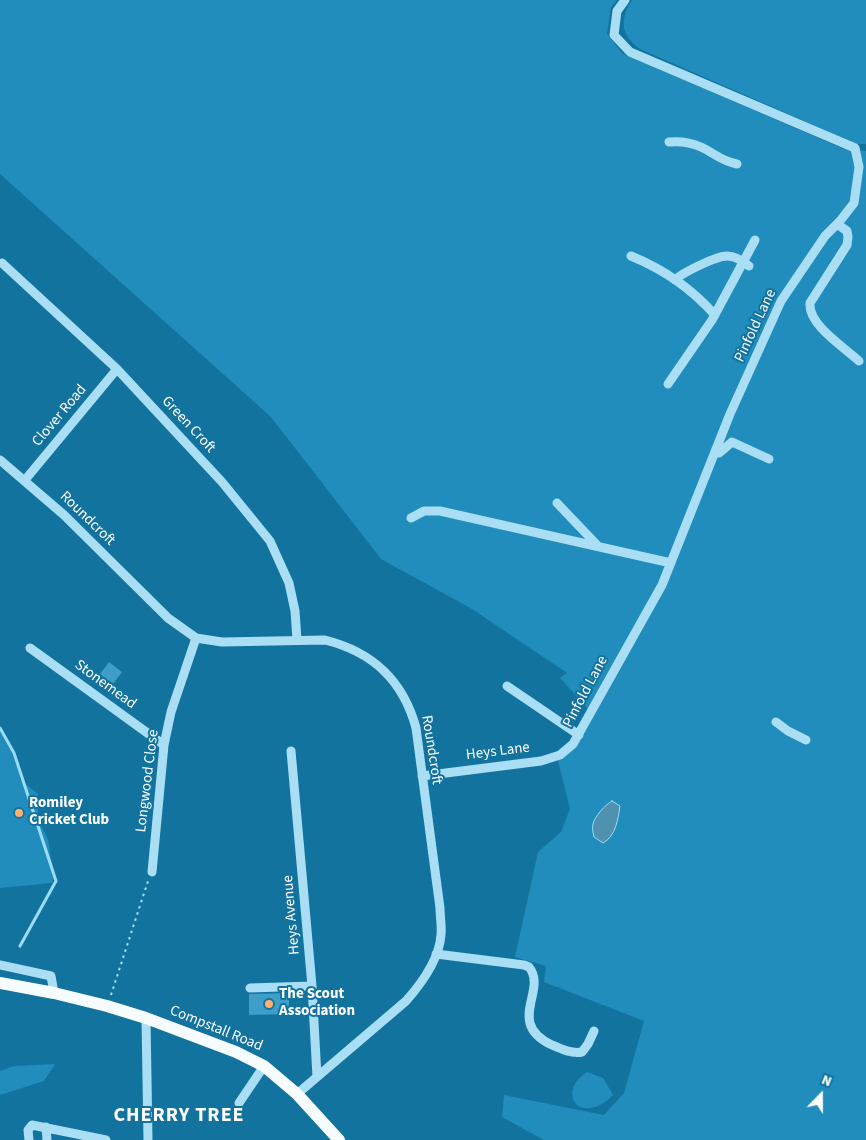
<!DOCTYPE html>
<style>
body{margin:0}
#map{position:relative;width:866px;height:1140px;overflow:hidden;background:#12739f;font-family:"Source Sans 3",sans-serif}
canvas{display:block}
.north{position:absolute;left:796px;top:1070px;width:50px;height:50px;-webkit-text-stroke:4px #12739f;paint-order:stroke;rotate:22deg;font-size:14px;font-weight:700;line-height:20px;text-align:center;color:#fff}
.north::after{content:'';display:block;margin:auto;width:18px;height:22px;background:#fff;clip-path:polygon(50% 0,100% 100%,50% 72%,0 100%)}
</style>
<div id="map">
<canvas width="866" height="1140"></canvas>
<div class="north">N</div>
</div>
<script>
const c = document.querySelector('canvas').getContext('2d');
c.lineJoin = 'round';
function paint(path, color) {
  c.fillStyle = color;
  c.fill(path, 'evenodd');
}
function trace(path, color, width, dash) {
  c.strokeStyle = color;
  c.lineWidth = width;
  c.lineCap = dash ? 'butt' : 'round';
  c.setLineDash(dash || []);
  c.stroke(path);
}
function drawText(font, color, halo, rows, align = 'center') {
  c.font = font + ' "Source Sans 3",sans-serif';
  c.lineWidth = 4;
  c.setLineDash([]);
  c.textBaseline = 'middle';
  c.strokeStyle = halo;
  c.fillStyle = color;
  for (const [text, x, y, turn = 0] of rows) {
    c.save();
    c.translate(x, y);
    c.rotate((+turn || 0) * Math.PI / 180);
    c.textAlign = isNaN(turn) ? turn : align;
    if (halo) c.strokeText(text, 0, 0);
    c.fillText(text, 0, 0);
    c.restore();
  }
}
paint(new Path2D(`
 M0 0H617L611 7 607 34 623 54 844 149 866 151V1140H544L502 1117 504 1095 604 1115 624 1093 644 1021 544 982 546 966 515 957 538 852 561 832 570 809 558 761 589 710 560 678 567 673 472 609 381 559 271 417 0 174Z
 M632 0H866V144H857L640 49C629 41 620 30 625 15 626 9 630 5 632 0Z
 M0 730 16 761 21 780 38 794V820L48 839 54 878 52 883 0 888Z
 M55 1064 44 1081 0 1095V1071L14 1066Z
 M587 1072 603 1078 613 1095C580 1128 555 1092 587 1072Z`), '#208dbc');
const water = new Path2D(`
 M612 801 620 806C618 819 616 836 603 843L594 837C593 833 592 828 593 824 595 816 605 805 612 801Z`);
paint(water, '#4f91ae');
trace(water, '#9bddf8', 1);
trace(new Path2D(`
 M0 728 14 753 56 881 20 946`), '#9bddf8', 3);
paint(new Path2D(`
 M109 662 122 672 113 684 100 674Z
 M289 993V1014L249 1015V994Z`), '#3f9ec7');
trace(new Path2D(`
 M111 995 148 881`), '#a9def5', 2, [2.5, 4]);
trace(new Path2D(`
 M669 142C681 141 690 142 701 147 714 153 721 161 737 164
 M837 224 847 231 848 237 847 245 810 303C808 325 844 347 859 361
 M631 256C663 269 691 288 715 315
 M2 263 117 369 222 482 270 541 289 583 295 611 297 640
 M675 280C683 272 717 256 727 256 735 256 743 261 749 266
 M668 384 712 320 755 240
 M715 453H719L732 442 769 459
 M0 460 64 515 168 618 196 638 222 642 325 640C373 652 403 680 416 728L440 908C440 917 442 926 441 935 439 960 422 983 406 1001L297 1094
 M25 480 117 369
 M557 503 598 546
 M411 518 424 511H440L671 563
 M30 648 164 745
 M507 686 579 735
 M776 722 788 731 806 740
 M291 751 312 986 317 1077
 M422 776 541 761 560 755 573 744 662 585 730 414 781 301 825 236 840 221 854 203 859 167 855 148 630 52 614 35 617 11 625 0
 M152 872 164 745 171 712 196 638
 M436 954 524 965 529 967C548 990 505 1023 552 1045 561 1049 572 1054 582 1052L588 1044 594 1031
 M0 965 51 976 54 993
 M250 988 312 986
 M146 1018 148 1140
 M239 1103 264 1066
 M46 1127 47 1140
 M29 1140 28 1130 32 1125 106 1140`), '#a9def5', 9);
trace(new Path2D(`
 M0 983 54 993 107 1006 146 1018 236 1052 264 1066 297 1094 339 1140`), '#f7fcff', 12);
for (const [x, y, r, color] of [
 [19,813,5,"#ffb06d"],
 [269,1004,5,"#ffb06d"]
]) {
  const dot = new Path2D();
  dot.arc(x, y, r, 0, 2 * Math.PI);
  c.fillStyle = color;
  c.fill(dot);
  trace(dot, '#12739f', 2);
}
drawText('15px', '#fff', '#12739f', [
 ["Pinfold Lane",756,326,-65],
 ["Clover Road",60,416,-50],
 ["Green Croft",188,425,47],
 ["Roundcroft",87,519,44],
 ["Stonemead",105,685,36],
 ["Pinfold Lane",586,692,-62],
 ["Roundcroft",431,750,81],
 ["Heys Lane",498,752,-7],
 ["Longwood Close",148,781,-83],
 ["Heys Avenue",292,915,-95],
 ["Compstall Road",216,1029,22]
]);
drawText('bold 15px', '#fff', '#12739f', [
 ["Romiley",29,804],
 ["Cricket Club",29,821],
 ["The Scout",279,995],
 ["Association",279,1012]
], 'left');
c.letterSpacing = '1px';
drawText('bold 20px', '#fff', '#12739f', [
 ["CHERRY TREE",179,1117]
]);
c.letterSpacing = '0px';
</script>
